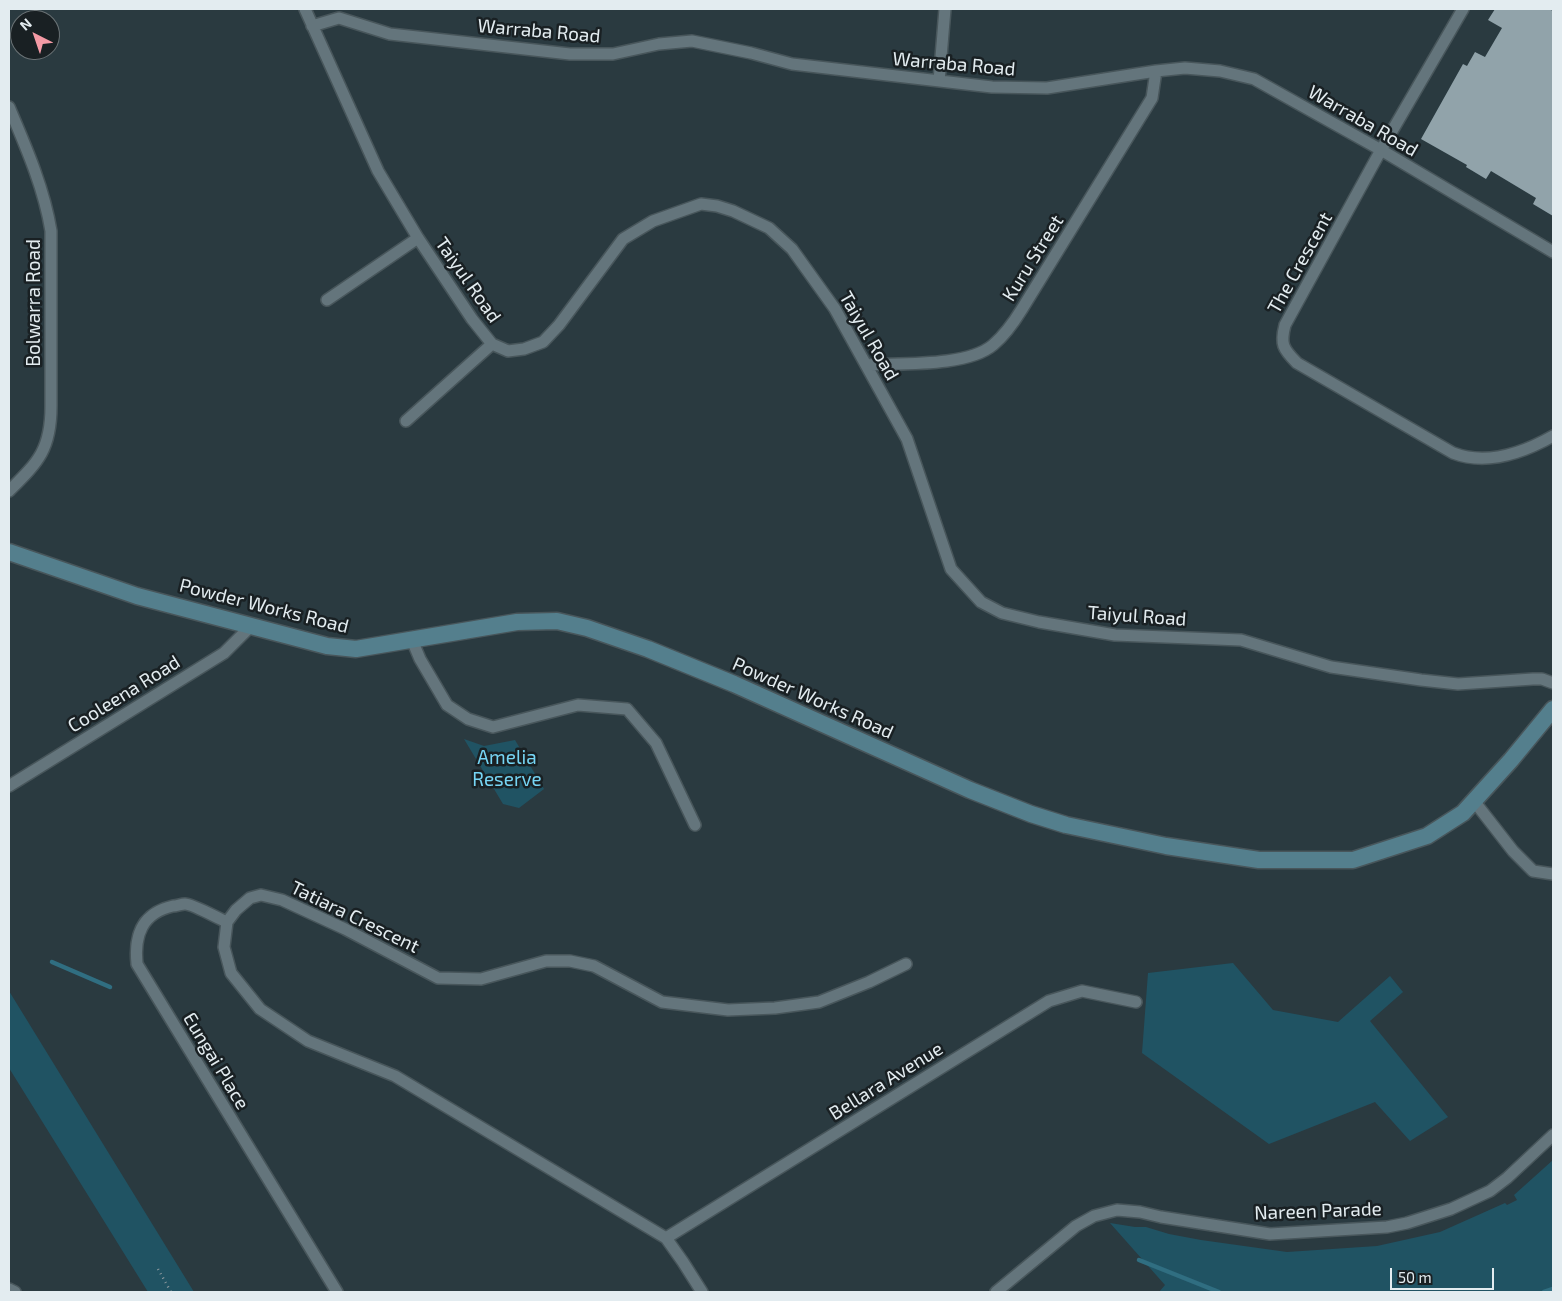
<!DOCTYPE html>
<style>
body{margin:0}
#map{position:relative;width:1562px;height:1301px;overflow:hidden;background:#2a3a40;font-family:"Exo 2",sans-serif}
canvas{display:block}
.frame{position:absolute;inset:0;border:10px solid #e3ecf0;pointer-events:none}
.north{position:absolute;left:10px;top:10px;width:50px;height:50px;box-sizing:border-box;background:#192023;border:1px solid #6a7275;border-radius:50%;rotate:319deg;font-size:14px;font-weight:700;line-height:20px;text-align:center;color:#e3ecf0}
.north::after{content:'';display:block;margin:auto;width:18px;height:22px;background:#f49aa5;clip-path:polygon(50% 0,100% 100%,50% 72%,0 100%)}
.scale{position:absolute;left:1390px;top:1268px;width:104px;height:22px;box-sizing:border-box;border:2px solid #e3ecf0;border-top:0;padding-left:6px;font-size:15px;line-height:18px;white-space:nowrap;color:#e3ecf0;-webkit-text-stroke:4px #192023;paint-order:stroke}
</style>
<div id="map">
<canvas width="1562" height="1301"></canvas>
<div class="frame"></div>
<div class="north">N</div>
<div class="scale">50 m</div>
</div>
<script>
const c = document.querySelector('canvas').getContext('2d');
c.lineJoin = 'round';
function paint(path, color) {
  c.fillStyle = color;
  c.fill(path, 'evenodd');
}
function trace(path, color, width, dash) {
  c.strokeStyle = color;
  c.lineWidth = width;
  c.lineCap = dash ? 'butt' : 'round';
  c.setLineDash(dash || []);
  c.stroke(path);
}
function drawText(font, color, halo, rows, align = 'center') {
  c.font = font + ' "Exo 2",sans-serif';
  c.lineWidth = 5;
  c.setLineDash([]);
  c.textBaseline = 'middle';
  c.strokeStyle = halo;
  c.fillStyle = color;
  for (const [text, x, y, turn = 0] of rows) {
    c.save();
    c.translate(x, y);
    c.rotate((+turn || 0) * Math.PI / 180);
    c.textAlign = isNaN(turn) ? turn : align;
    if (halo) c.strokeText(text, 0, 0);
    c.fillText(text, 0, 0);
    c.restore();
  }
}
paint(new Path2D(`
 M464 739 484 746 515 740 544 789 519 808 503 804Z
 M1233 963 1273 1010 1338 1022 1390 976 1403 992 1370 1021 1448 1117 1410 1141 1375 1102 1269 1144 1142 1053 1148 973Z
 M9 991 194 1292H148L9 1068Z
 M1553 1160V1292H1159L1165 1285 1110 1223 1135 1227H1146L1169 1234 1201 1240 1287 1252 1377 1246 1440 1232 1505 1203 1507 1205 1517 1200 1514 1195Z`), '#205363');
trace(new Path2D(`
 M52 962 110 987
 M1139 1260 1219 1292
 M1544 1292 1553 1289`), '#306e81', 4.5);
paint(new Path2D(`
 M1495 9H1549L1553 11V216L1533 204 1536 198 1491 171 1486 179 1466 167 1467 165 1421 139 1463 64 1467 66 1475 52 1485 57 1502 28 1488 20Z`), '#91a3aa');
const minor = new Path2D(`
 M305 9 378 171 418 238 472 319 492 344 508 351 524 349 543 342 559 325 623 239 653 221 701 204 717 206 733 211 769 228 792 249 835 309 907 439 951 569 981 602 1002 613 1039 622 1115 635 1241 640 1331 667 1421 680 1458 684 1533 679H1542L1553 683
 M1463 9 1381 150 1285 325C1280 344 1283 349 1297 363L1453 453C1487 466 1523 453 1553 436
 M312 26 339 18 390 34 570 54H613L659 44 692 41 751 53 792 64 992 87 1047 88 1156 71 1185 68 1220 71 1254 79 1381 150 1553 252
 M939 81 945 9
 M9 107C26 147 44 188 51 231V406C51 450 38 462 9 491
 M327 300 418 238
 M866 365C900 363 967 367 993 345 1005 335 1014 322 1022 309L1152 98 1156 71
 M406 421 492 344
 M412 640 420 659 447 705 468 719 493 727 578 705 627 709 656 743 695 825
 M9 786 224 653 252 625
 M1474 801 1513 851 1533 871 1553 874
 M227 922C219 919 193 904 185 904 181 904 177 906 173 906 142 913 134 935 137 964L337 1292
 M666 1238 1049 1001 1082 991 1136 1002
 M9 1289 15 1292
 M702 1292 683 1262 666 1238 395 1076 308 1041 260 1009 231 973 224 947 227 922 236 910 250 898 261 895 282 900 345 929 438 978 481 979 546 961H570L594 966 662 1002 728 1010 775 1008 819 1002 869 982 906 964
 M996 1292 1076 1226 1094 1216 1117 1210 1140 1212 1161 1217 1270 1234 1387 1227 1407 1223 1451 1209 1490 1191 1507 1178 1553 1135`);
const secondary = new Path2D(`
 M9 552 137 596 327 646 356 649 517 622 557 621 587 628 648 649 734 684 970 790 1031 814 1066 825 1166 846 1259 860H1353L1427 836 1463 813 1511 760 1553 709`);
trace(minor, '#48565b', 14);
trace(secondary, '#48565b', 19);
trace(new Path2D(`
 M158 1269 171 1292`), '#8d999e', 2.5, [1, 4]);
trace(minor, '#64757c', 11);
trace(secondary, '#547f8d', 16);
drawText('19px', '#e3ecf0', '#192023', [
 ["Warraba Road",539,31,5],
 ["Warraba Road",954,64,5],
 ["Warraba Road",1363,121,30],
 ["Kuru Street",1033,258,-58],
 ["The Crescent",1300,263,-61],
 ["Taiyul Road",468,280,55],
 ["Bolwarra Road",34,303,-90],
 ["Taiyul Road",869,336,60],
 ["Powder Works Road",264,606,14],
 ["Taiyul Road",1137,616,4],
 ["Cooleena Road",124,694,-32],
 ["Powder Works Road",813,698,24],
 ["Tatiara Crescent",355,917,26],
 ["Eungai Place",216,1061,59],
 ["Bellara Avenue",886,1081,-32],
 ["Nareen Parade",1318,1211,-2]
]);
drawText('19px', '#76d5f4', '#192023', [
 ["Amelia",507,758],
 ["Reserve",507,780]
]);
</script>
